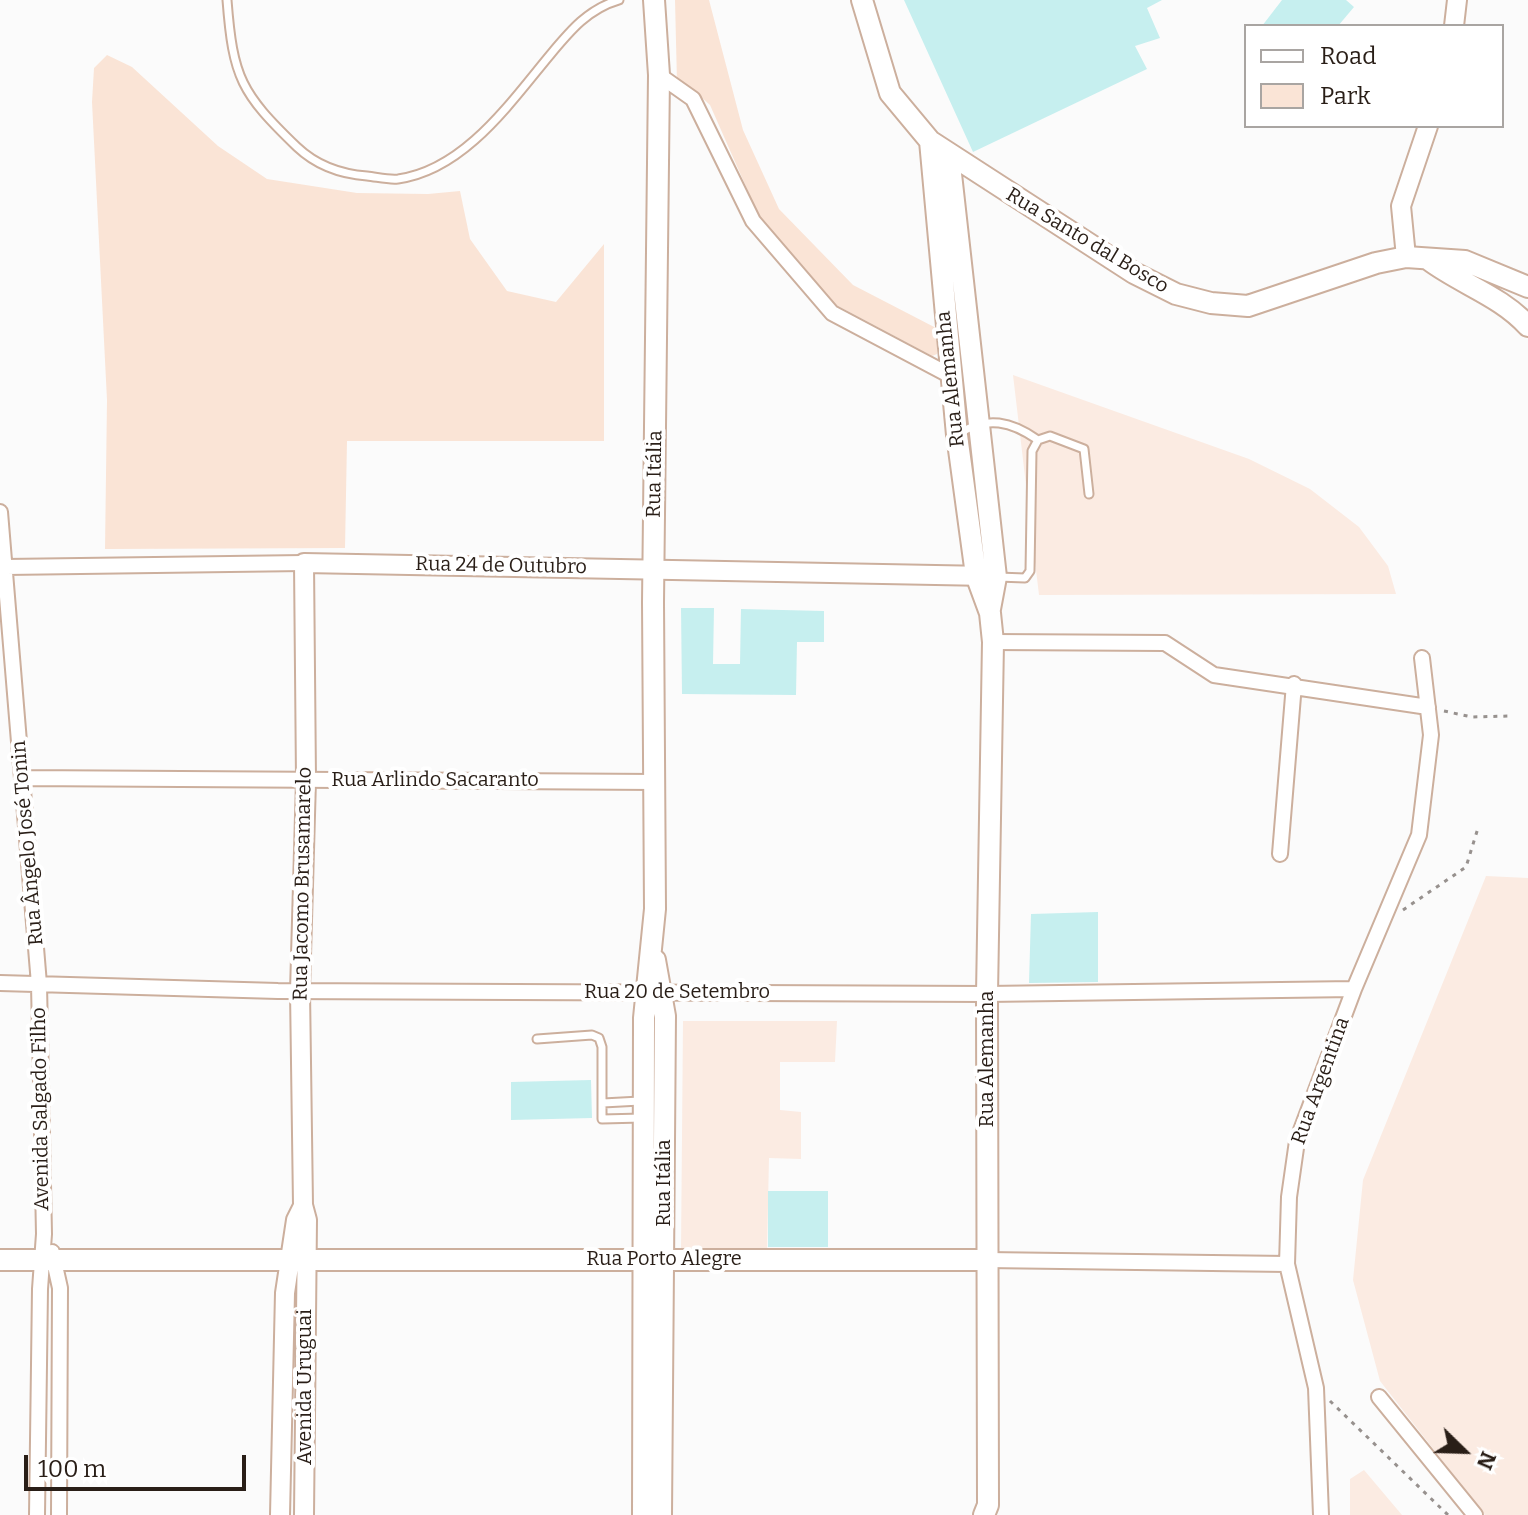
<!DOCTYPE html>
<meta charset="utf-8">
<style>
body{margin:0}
#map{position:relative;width:1528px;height:1515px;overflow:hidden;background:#fbfbfb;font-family:Bitter,serif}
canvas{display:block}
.legend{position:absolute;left:1244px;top:24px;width:260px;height:104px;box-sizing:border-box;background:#fff;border:2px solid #a9a5a2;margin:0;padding:10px 14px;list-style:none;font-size:24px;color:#291e17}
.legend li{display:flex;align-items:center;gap:16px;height:40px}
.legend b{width:40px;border:2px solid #a9a5a2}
.north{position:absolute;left:1424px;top:1411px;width:80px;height:80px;-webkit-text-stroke:6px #fff;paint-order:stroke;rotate:113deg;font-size:22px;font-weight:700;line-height:32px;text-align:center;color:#291e17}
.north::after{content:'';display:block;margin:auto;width:28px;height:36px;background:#291e17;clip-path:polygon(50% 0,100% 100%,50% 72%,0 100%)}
.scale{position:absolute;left:24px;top:1455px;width:222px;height:36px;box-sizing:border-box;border:4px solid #291e17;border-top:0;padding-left:10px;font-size:24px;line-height:28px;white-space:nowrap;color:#291e17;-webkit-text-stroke:6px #fff;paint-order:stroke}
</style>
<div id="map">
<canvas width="1528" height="1515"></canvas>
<ul class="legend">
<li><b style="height:10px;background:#fff"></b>Road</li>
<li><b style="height:22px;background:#fae4d6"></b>Park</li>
</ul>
<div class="north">N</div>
<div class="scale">100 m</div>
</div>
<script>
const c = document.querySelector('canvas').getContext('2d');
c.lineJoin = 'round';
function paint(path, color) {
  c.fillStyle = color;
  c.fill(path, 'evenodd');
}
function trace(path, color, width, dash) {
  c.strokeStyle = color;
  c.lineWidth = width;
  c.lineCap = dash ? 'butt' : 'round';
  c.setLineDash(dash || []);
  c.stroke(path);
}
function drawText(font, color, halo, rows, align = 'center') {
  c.font = font + ' Bitter,serif';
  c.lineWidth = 8;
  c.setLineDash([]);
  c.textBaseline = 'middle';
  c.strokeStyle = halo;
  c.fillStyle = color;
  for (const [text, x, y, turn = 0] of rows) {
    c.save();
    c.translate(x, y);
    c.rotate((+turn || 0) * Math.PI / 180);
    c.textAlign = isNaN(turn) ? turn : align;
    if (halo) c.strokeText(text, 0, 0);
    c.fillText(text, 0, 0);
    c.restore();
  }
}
paint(new Path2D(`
 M1013 375 1249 459 1310 489 1359 527 1388 566 1396 594 1039 595Z
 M1486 876 1528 878V1515H1485L1380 1381 1353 1280 1363 1180Z
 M683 1021H837L835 1062H780V1110L801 1112V1159L769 1158 767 1250H681Z
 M1364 1470 1402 1515H1350V1479Z`), '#fbebe2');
paint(new Path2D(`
 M675 0H709L743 130 779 209 853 285 938 329 937 354 932 356 836 305 762 223 710 105 690 87 677 83Z
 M107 55 132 67 218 146 267 179 357 193 428 194 460 191 470 239 507 291 556 302 604 244V441H347L345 548 105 549 107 400 92 102 94 68Z`), '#fae4d6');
paint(new Path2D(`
 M904 0H1162L1147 8 1160 38 1135 46 1147 69 973 152Z
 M1282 0H1346L1354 7 1338 26H1262Z
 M681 608H714L713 664H740L741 609 824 611V642H797L796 695 682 694Z
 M1098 912V982L1029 983 1031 914Z
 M591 1080 592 1118 511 1120V1082Z
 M768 1191H828V1247H768Z`), '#c6efef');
const service = new Path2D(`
 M227 0C233 78 241 93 297 147 317 166 340 174 367 176 377 177 388 180 398 179 464 170 510 103 550 55 570 31 588 9 619 0
 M960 433C987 416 1011 421 1038 440
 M998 577 1025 578 1030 571 1032 451 1038 440 1050 436 1084 449 1089 494
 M537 1039 592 1035 599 1038 602 1047V1119L642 1118
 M603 1103 640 1101`);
const minor = new Path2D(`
 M659 75 693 99 753 221 832 313 951 376
 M0 512 39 984 44 1234 40 1289 37 1515
 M6 567 304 563
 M993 642 1165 643 1214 675 1428 707
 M23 778 656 782
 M1280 854 1294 684
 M0 983 278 991 987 994 1354 989
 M52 1252 60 1288 59 1515
 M986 1260 1287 1264
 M1379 1397 1475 1515
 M1321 1515 1316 1388 1287 1264 1289 1197 1297 1141 1354 989 1419 835 1431 735 1422 658`);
const tertiary = new Path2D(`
 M1454 26 1457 0
 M1406 257 1401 206 1428 126
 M280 1515 285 1293 296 1220 302 1208
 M304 1515 307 1220 303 1205 300 991 306 780 304 563 988 576`);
const secondary = new Path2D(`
 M862 0 890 93 930 141 1134 273 1176 294 1211 303 1248 306 1376 263 1406 257 1465 261 1528 287
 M930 141 957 435 976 575 990 613 993 642 987 994 988 1505 984 1515
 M949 156 996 577 990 609
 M1429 260C1461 284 1501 296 1528 326
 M655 960 665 1016 661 1515
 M0 1260H986
 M643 1515 644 1018 655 909 653 602 659 75 654 0`);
trace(service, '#ccaf9d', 11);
trace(minor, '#ccaf9d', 18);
trace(tertiary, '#ccaf9d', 22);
trace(secondary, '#ccaf9d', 24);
trace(new Path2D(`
 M1444 711 1472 717 1510 716
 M1403 910 1466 867 1478 828
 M1330 1401 1448 1515`), '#97918e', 3, [4, 6]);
trace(service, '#fff', 7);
trace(minor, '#fff', 14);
trace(tertiary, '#fff', 18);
trace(secondary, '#fff', 20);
drawText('20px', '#291e17', '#fff', [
 ["Rua Santo dal Bosco",1087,241,31],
 ["Rua Alemanha",951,379,-96],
 ["Rua Itália",655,474,-89],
 ["Rua 24 de Outubro",501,566,1],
 ["Rua Arlindo Sacaranto",435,780],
 ["Rua Ângelo José Tonin",28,843,-95],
 ["Rua Jacomo Brusamarelo",303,884,-89],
 ["Rua 20 de Setembro",677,992],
 ["Rua Alemanha",987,1059,-90],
 ["Rua Argentina",1321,1081,-70],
 ["Avenida Salgado Filho",41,1109,-91],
 ["Rua Itália",664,1183,-90],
 ["Rua Porto Alegre",664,1259],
 ["Avenida Uruguai",305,1387,-90]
]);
</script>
